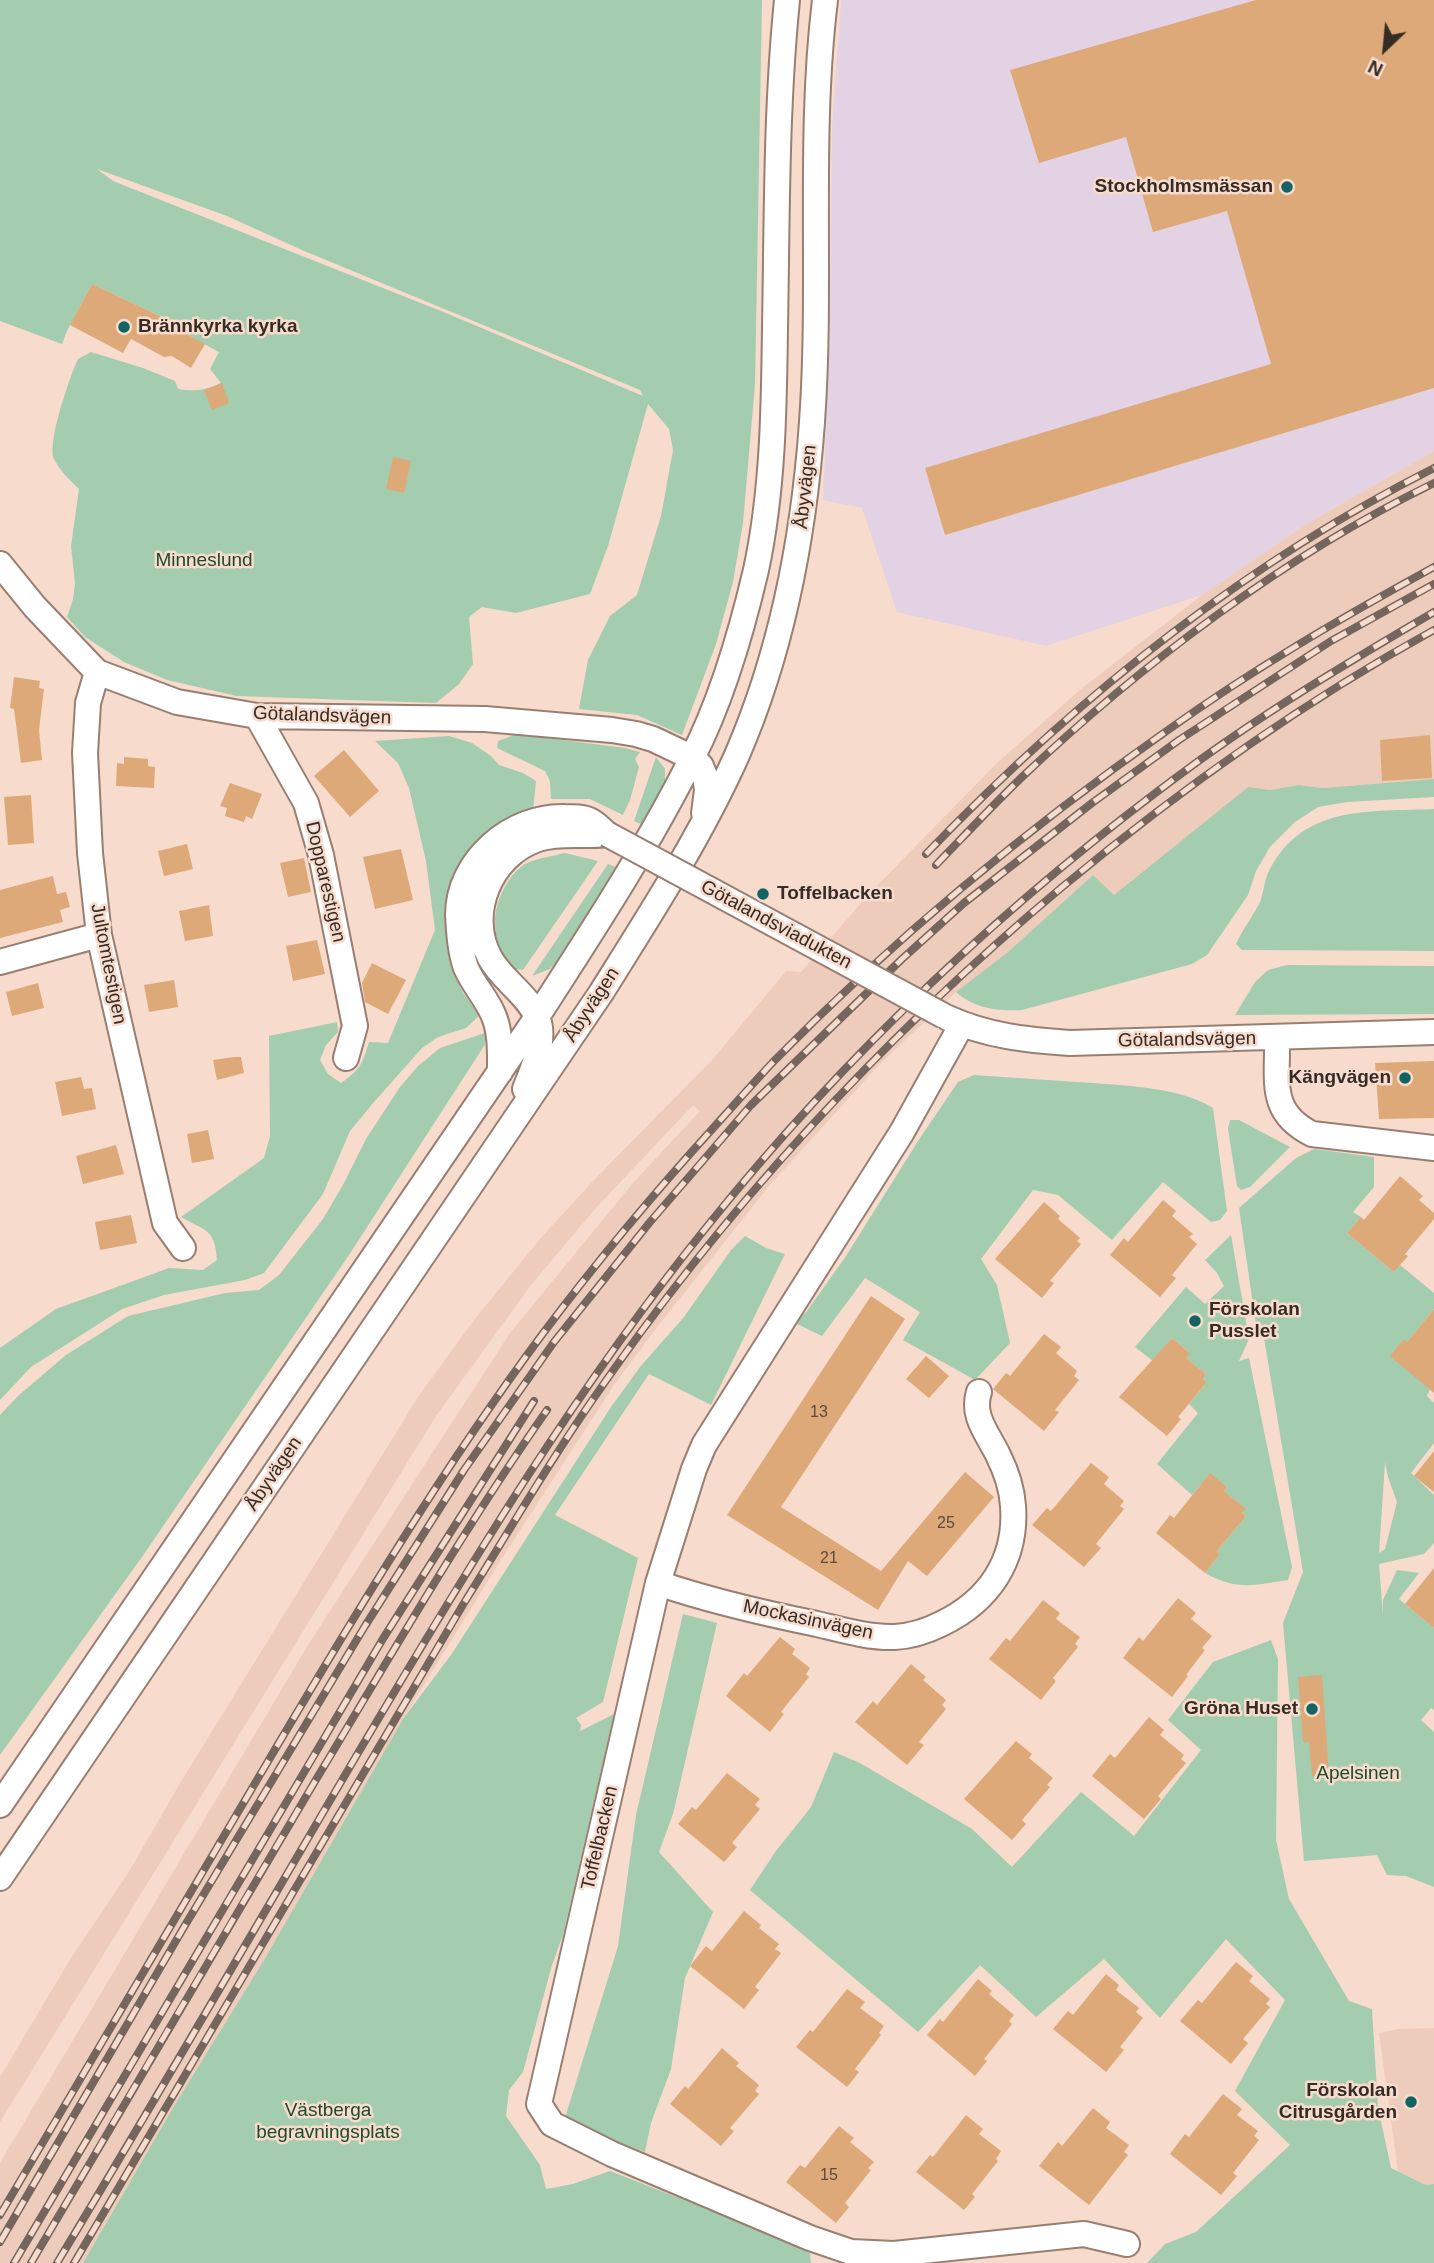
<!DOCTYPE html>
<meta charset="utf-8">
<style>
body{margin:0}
#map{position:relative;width:1434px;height:2263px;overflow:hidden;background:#f7dbcd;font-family:Arial,sans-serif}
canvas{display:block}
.north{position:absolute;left:1350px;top:14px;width:70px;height:70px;-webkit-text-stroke:5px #f7dbcd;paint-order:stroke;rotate:206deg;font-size:19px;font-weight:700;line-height:28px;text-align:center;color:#362c26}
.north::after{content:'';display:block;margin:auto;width:24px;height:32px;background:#362c26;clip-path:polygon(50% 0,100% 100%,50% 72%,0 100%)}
</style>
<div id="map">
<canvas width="1434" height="2263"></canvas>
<div class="north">N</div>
</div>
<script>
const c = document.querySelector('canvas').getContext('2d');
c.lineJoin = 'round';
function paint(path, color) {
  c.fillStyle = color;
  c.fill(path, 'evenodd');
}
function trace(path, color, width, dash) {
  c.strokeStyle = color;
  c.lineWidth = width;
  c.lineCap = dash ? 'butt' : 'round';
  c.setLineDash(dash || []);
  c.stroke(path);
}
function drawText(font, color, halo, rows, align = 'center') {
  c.font = font + ' Arial,sans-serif';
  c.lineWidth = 5;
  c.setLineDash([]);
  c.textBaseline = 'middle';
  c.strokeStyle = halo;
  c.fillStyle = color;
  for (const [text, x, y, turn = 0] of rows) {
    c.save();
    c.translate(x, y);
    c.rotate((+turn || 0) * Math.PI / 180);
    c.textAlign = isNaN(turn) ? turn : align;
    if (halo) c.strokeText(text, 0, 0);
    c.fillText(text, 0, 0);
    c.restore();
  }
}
paint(new Path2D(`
 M841 0H1434V451L1308 523 1202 595 1046 646 897 612 862 508 823 500 830 330 832 126Z`), '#e3d2e3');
paint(new Path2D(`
 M1434 451V779L1323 788 1299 785 1270 790 1248 787 1114 895 1093 875 1008 952 956 992 878 1066 769 1186 658 1326 614 1385 502 1558 403 1719 264 1960 174 2106 83 2263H0V2163L308 1645 510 1333 633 1183 700 1111 693 1105 595 1209 531 1285 436 1416 0 2122V2077L71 1958 127 1875 182 1780 418 1397 474 1320 540 1239 592 1182 714 1058 786 971 801 972 870 893 997 763 1081 689 1202 595 1308 523Z
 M1434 2028V2184L1426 2185 1398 2171 1379 2033 1398 2029Z`), '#edccbb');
paint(new Path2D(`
 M0 0H762L755 384 743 523 733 582 716 644 682 735 637 715 579 709 588 660 610 616 637 595 661 516 673 450 669 429 648 404 608 546 590 594 516 613 482 607 469 617 473 664 459 684 436 703 237 696 167 680 124 662 85 637 67 617 73 599 75 583 71 546 79 489C70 480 60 471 54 459 47 442 70 376 78 359L91 352 143 368 175 381 178 389C195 392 206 390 221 383L210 369 219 352 182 332 179 325 92 284 67 331 62 344 0 321ZM97 169 227 216 302 250 640 390 643 396 446 313 113 181Z
 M517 734 625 748 640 752 635 759 639 767 630 800 623 815 590 799H551L550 781 545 771 497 748 498 741Z
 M449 736 472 743 491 756 499 765 523 773 536 781 533 811C517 817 497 822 484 834 471 847 465 865 459 881 455 891 449 902 448 912 441 951 454 986 480 1015L466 1028 438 1037 422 1048 374 1102 350 1131 323 1194 264 1273 245 1280 164 1295 122 1309 31 1367 0 1400V1348L56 1309 161 1271 169 1268 203 1270 217 1260C215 1228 205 1231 181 1217L264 1158 270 1136 269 1036 337 1022 338 1032 326 1045 320 1060 328 1074 341 1083C360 1070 363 1063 369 1042L388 1043 435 930 426 861 409 788 398 763 375 741Z
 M656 757 665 769V782L643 825 634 821Z
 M1434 779V797L1347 802 1318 807 1295 822 1270 847 1256 871 1248 895 1207 955 1192 964 1022 1010C998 1011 975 1009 956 992L1008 952 1093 875 1114 895 1248 787 1270 790 1299 785 1323 788Z
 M1434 809V951L1242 950 1236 944C1243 929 1253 916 1260 902 1264 892 1264 880 1269 871 1303 804 1370 812 1434 809Z
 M565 853 598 861 523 970 514 969C503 957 495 941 495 924 494 903 508 873 527 863 538 858 553 856 565 853Z
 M608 864 621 869 559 960 550 969 532 976Z
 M1287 965 1434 966V1014L1235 1015 1255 982 1268 970Z
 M488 1032 484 1046 349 1255 233 1424 144 1554 0 1755V1415L18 1396 66 1355 128 1316 225 1293 259 1290 279 1275 323 1219 344 1183 366 1139 400 1087 418 1066 440 1048Z
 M974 1075C1008 1077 1042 1080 1077 1082 1117 1085 1179 1086 1213 1108L1227 1211 1220 1220 1211 1222 1163 1182 1112 1240 1058 1195 1033 1190 981 1259 997 1285 1010 1343 975 1380 903 1340 920 1312 865 1278 822 1336 795 1323 807 1311 846 1256 920 1138 958 1082Z
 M1230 1120H1239L1290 1147 1250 1187 1241 1190 1237 1186 1228 1129Z
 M1314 1149 1374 1157V1187L1353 1212 1361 1217 1347 1233 1394 1272 1400 1265 1434 1293V1309L1407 1342 1430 1389 1427 1396 1434 1403V1443L1411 1473 1434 1495V1543L1424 1554 1379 1564 1383 1615V1600L1397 1570 1419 1573 1399 1599 1434 1628V1710L1431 1708 1421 1720 1434 1732V1887L1406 1876 1387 1875 1377 1855 1304 1861 1283 1623 1303 1572 1264 1338 1258 1339 1239 1208 1296 1158ZM1385 1462 1388 1477 1397 1502 1385 1549 1379 1553Z
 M1231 1235 1249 1339 1239 1361 1249 1358 1292 1567 1288 1580C1253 1585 1238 1591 1205 1573L1220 1554 1217 1551 1246 1516 1242 1513 1245 1509 1224 1491 1227 1487 1210 1474 1192 1495 1157 1464 1198 1413 1189 1404 1207 1382 1203 1379 1206 1374 1186 1358 1189 1352 1172 1338 1153 1361 1135 1347 1186 1287 1205 1304 1224 1286 1217 1273 1205 1260Z
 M745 1236 766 1248 785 1254 711 1405 649 1374 555 1515 638 1558 603 1702 576 1718 581 1725 580 1731 614 1714 563 1935 552 1965 523 2072 509 2090 506 2116 540 2165 546 2189 573 2184 610 2171 720 2214 810 2253 811 2263H83L174 2106 264 1960 403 1719 451 1655 611 1407 640 1367 684 1317 731 1250Z
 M683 1614 717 1623 673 1814 659 1852 713 1912 685 1978 671 2069 651 2123 645 2152 564 2121 618 1946 636 1815Z
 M1271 1640 1278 1659 1276 1840 1289 1899 1349 2001 1372 2009 1378 2107 1391 2168 1426 2185 1434 2184V2263H1147L1165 2244 1196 2232 1290 2145 1235 2091 1285 2000 1226 1939 1160 2018 1104 1959 1036 2017 980 1965 918 2032 750 1890 776 1851 811 1807 834 1752 860 1763 972 1829 1012 1867 1081 1792 1134 1836 1201 1750 1168 1720 1213 1662Z`), '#a4ccaf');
paint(new Path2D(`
 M1256 0H1434V388L945 535 925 468 1271 364 1227 211 1153 232 1126 137 1039 163 1010 70Z
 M92 284 179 325 182 332 205 344 191 368 172 356 164 357 131 339 123 353 70 325Z
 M222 383 229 403 212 410 204 390Z
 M393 457 411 461 404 493 386 489Z
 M14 677 40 681 39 688 44 689 39 730 42 760 21 763 14 709 10 708Z
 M1430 735 1432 778 1382 781 1380 740Z
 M344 750 379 791 350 817 314 776Z
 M124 757 148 759V766L155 767 154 788 116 786 117 763 124 764Z
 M230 783 262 794 252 819 246 816 244 822 225 816 227 808 220 806Z
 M31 795 34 843 8 845 4 797Z
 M187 844 193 869 164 876 158 851Z
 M401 849 413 900 375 909 363 857Z
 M304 858 311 892 288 897 280 863Z
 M53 876 57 894 66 892 70 907 60 910 63 922 0 938V890Z
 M209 905 213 936 185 941 179 911Z
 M317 940 325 974 293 981 286 946Z
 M372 963 406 980 388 1014 365 1002 362 983Z
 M174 980 178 1007 149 1012 144 985Z
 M38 983 44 1008 12 1016 6 992Z
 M234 1057H241L244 1073 217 1080 213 1060Z
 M1434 1061V1118L1379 1119 1375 1063Z
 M81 1077 84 1089 92 1088 96 1109 62 1116 55 1082Z
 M208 1130 214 1159 192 1163 187 1134Z
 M116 1145 124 1174 83 1184 76 1156Z
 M1400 1176 1423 1196 1419 1200 1434 1213V1219L1405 1254 1408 1256 1394 1272 1347 1233 1361 1217 1364 1220Z
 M1163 1200 1176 1211 1172 1216 1193 1234 1189 1237 1197 1244 1172 1275 1176 1278 1160 1297 1110 1255 1124 1238 1128 1242Z
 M1044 1202 1060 1216 1058 1219 1080 1238 1077 1241 1081 1244 1050 1281 1054 1283 1042 1298 995 1259Z
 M131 1215 137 1243 100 1250 95 1222Z
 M871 1296 905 1319 781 1507 881 1571 965 1472 994 1497 927 1576 908 1561 878 1610 727 1515Z
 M1434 1309V1393L1390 1356 1404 1339 1407 1342Z
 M1044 1334 1061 1347 1056 1353 1077 1371 1074 1376 1079 1380 1055 1410 1059 1412 1044 1431 993 1389 1006 1373 1010 1376Z
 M1172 1338 1190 1353 1186 1358 1206 1374 1203 1379 1207 1382 1178 1417 1181 1419 1167 1436 1119 1397Z
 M926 1356 949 1376 929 1398 906 1379Z
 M1434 1451V1492L1414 1476Z
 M1091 1463 1109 1477 1104 1484 1124 1501 1120 1506 1124 1509 1096 1544 1101 1548 1084 1567 1032 1525 1047 1508 1051 1511Z
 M1210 1473 1227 1487 1224 1491 1246 1509 1242 1513 1246 1516 1217 1551 1220 1554 1205 1573 1156 1533 1170 1515 1174 1518Z
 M1434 1568V1628L1405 1604Z
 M1178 1598 1196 1613 1191 1619 1212 1636 1202 1648 1205 1650 1186 1675 1188 1676 1172 1697 1123 1658 1139 1637 1143 1641Z
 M1043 1600 1060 1613 1056 1619 1080 1637 1075 1644 1078 1647 1053 1678 1056 1681 1041 1700 989 1659 1006 1638 1010 1641Z
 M780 1637 795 1649 792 1654 810 1668 806 1674 809 1677 781 1712 784 1714 770 1732 726 1696 744 1673 747 1676Z
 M911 1664 926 1677 923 1680 946 1700 942 1705 946 1709 919 1742 924 1745 907 1765 855 1722 873 1701 877 1705Z
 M1322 1675 1329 1774 1312 1776 1309 1742H1303L1298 1677Z
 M1149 1717 1164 1730 1160 1735 1184 1755 1181 1759 1186 1763 1158 1796 1161 1799 1144 1819 1092 1776 1110 1754 1115 1758Z
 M1016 1741 1032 1754 1029 1758 1053 1778 1047 1785 1050 1787 1022 1820 1026 1824 1012 1840 964 1799Z
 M727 1773 760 1799 755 1805 760 1809 732 1843 737 1847 724 1862 678 1824 692 1807 696 1810Z
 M744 1911 761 1925 759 1928 779 1944 775 1949 781 1953 755 1987 759 1990 744 2009 690 1966 706 1946 712 1951Z
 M1236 1962 1253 1976 1249 1981 1270 1999 1266 2004 1270 2007 1243 2039 1248 2043 1231 2064 1180 2021 1198 2000 1202 2003Z
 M1106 1974 1119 1985 1116 1990 1139 2008 1136 2012 1143 2018 1120 2047 1124 2050 1106 2072 1053 2029 1068 2011 1073 2015Z
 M978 1979 992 1991 989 1994 1014 2015 1009 2021 1012 2024 984 2059 987 2061 975 2076 927 2035 940 2019 943 2022Z
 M847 1989 865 2002 860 2008 884 2026 879 2033 881 2035 855 2069 859 2072 847 2087 796 2047 810 2030 813 2032Z
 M722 2048 739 2063 736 2066 759 2085 755 2091 759 2094 730 2128 734 2131 721 2146 670 2104 685 2086 688 2089Z
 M1223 2094 1242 2109 1237 2115 1258 2131 1254 2136 1259 2140 1233 2173 1237 2176 1221 2195 1170 2154 1185 2134 1189 2137Z
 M1093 2108 1110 2122 1106 2128 1129 2145 1124 2152 1128 2155 1089 2205 1039 2166 1058 2142 1062 2146Z
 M966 2115 983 2129 979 2134 1001 2151 996 2159 998 2161 972 2194 975 2197 964 2210 916 2172 930 2155 933 2157Z
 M839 2126 854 2138 850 2142 874 2162 868 2168 871 2170 845 2203 849 2207 836 2223 786 2182 800 2165 805 2168Z`), '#dea978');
const minor = new Path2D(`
 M0 564 35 607 97 672 177 702 257 716 485 719 612 730 636 734 653 739 693 758 701 766 705 776 707 790 704 813
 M97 672 88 703 85 753 90 853 99 935 165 1223 183 1248
 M257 716 306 803 321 855 355 1026 346 1058
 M0 962 99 935
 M948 1018C987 1036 1027 1040 1070 1043L1434 1032
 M962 1024 902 1132 704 1445 694 1469 658 1583 539 2104 552 2124 612 2154 810 2238 851 2252 894 2254 1084 2234 1127 2244
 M1277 1038C1278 1081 1268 1112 1312 1134L1434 1148
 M500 1072C500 1053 501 1032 493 1014 486 998 473 984 466 968 460 951 459 932 458 915 458 860 512 815 565 817 573 817 584 817 591 821 597 824 602 830 607 834
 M525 1089C533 1068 547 1039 537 1017 527 994 502 980 490 958 466 914 490 855 538 839 560 832 584 837 607 834
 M658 1583C710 1601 763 1613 817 1624 842 1630 870 1638 895 1637 911 1636 927 1631 941 1624 989 1601 1017 1560 1013 1506 1012 1488 1006 1471 998 1455 988 1434 971 1416 979 1392
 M0 1805 537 1017C591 933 647 848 692 758 722 700 741 634 756 570 773 491 774 409 775 328 777 219 776 109 787 0
 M0 1878 601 993C648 918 701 836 737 755 783 649 804 536 812 422 822 282 808 140 825 0`);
trace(minor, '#987f72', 28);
trace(minor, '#fff', 24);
const rail = new Path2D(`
 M926 854C1074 700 1242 565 1434 468
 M936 865C964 836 992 806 1021 778 1140 665 1286 555 1434 483
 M0 2215C89 2064 178 1914 267 1763 354 1616 442 1469 544 1332 598 1260 655 1192 715 1126 735 1104 755 1081 775 1060 895 938 1028 828 1168 730 1253 669 1343 617 1434 567
 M0 2242 184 1927 365 1626 464 1470 554 1342 650 1222 751 1105 902 959 964 903 1092 803 1179 740 1331 641 1434 584
 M14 2263 384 1637 534 1401
 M31 2263C125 2103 219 1943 314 1783 390 1657 463 1530 547 1410
 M57 2263C159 2094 258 1923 358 1753 466 1571 575 1389 709 1224 849 1050 1014 896 1193 765 1270 709 1352 660 1434 612
 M74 2263 464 1603C506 1536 546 1467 591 1402 723 1210 883 1037 1061 888 1178 791 1301 703 1434 630`);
trace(rail, '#75665d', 8);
trace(rail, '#f7dbcd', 5, [16]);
const minorBridge = new Path2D(`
 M607 834 944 1016`);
trace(minorBridge, '#987f72', 28, []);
trace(minorBridge, '#fff', 24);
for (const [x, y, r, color] of [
 [1287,187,7,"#136363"],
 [124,327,7,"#136363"],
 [763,894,7,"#136363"],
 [1405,1078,7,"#136363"],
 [1195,1321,7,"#136363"],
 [1312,1709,7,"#136363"],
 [1411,2102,7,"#136363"]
]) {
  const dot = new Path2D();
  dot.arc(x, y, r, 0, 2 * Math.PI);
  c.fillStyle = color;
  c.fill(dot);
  trace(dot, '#f7dbcd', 2.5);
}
drawText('16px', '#604b3a', null, [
 ["13",819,1413],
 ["25",946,1524],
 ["21",829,1559],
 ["15",829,2176]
]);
drawText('bold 19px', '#362c26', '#f7dbcd', [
 ["Stockholmsmässan",1273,187],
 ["Brännkyrka kyrka",138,327,"left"],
 ["Toffelbacken",777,894,"left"],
 ["Kängvägen",1391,1078],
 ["Förskolan",1209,1310,"left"],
 ["Pusslet",1209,1332,"left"],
 ["Gröna Huset",1298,1709],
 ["Förskolan",1397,2091],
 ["Citrusgården",1397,2113]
], 'right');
drawText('19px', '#362c26', '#f7dbcd', [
 ["Åbyvägen",806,487,-84],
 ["Götalandsvägen",322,716,2],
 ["Dopparestigen",325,882,77],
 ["Götalandsviadukten",776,925,28],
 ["Jultomtestigen",108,964,79],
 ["Åbyvägen",592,1005,-57],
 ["Götalandsvägen",1187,1040,-1],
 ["Åbyvägen",274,1474,-56],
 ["Mockasinvägen",808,1620,12],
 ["Toffelbacken",600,1838,-77]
]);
drawText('19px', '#1b4a2d', '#f7dbcd', [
 ["Minneslund",204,561],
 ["Apelsinen",1358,1774],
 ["Västberga",328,2111],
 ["begravningsplats",328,2133]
]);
</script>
